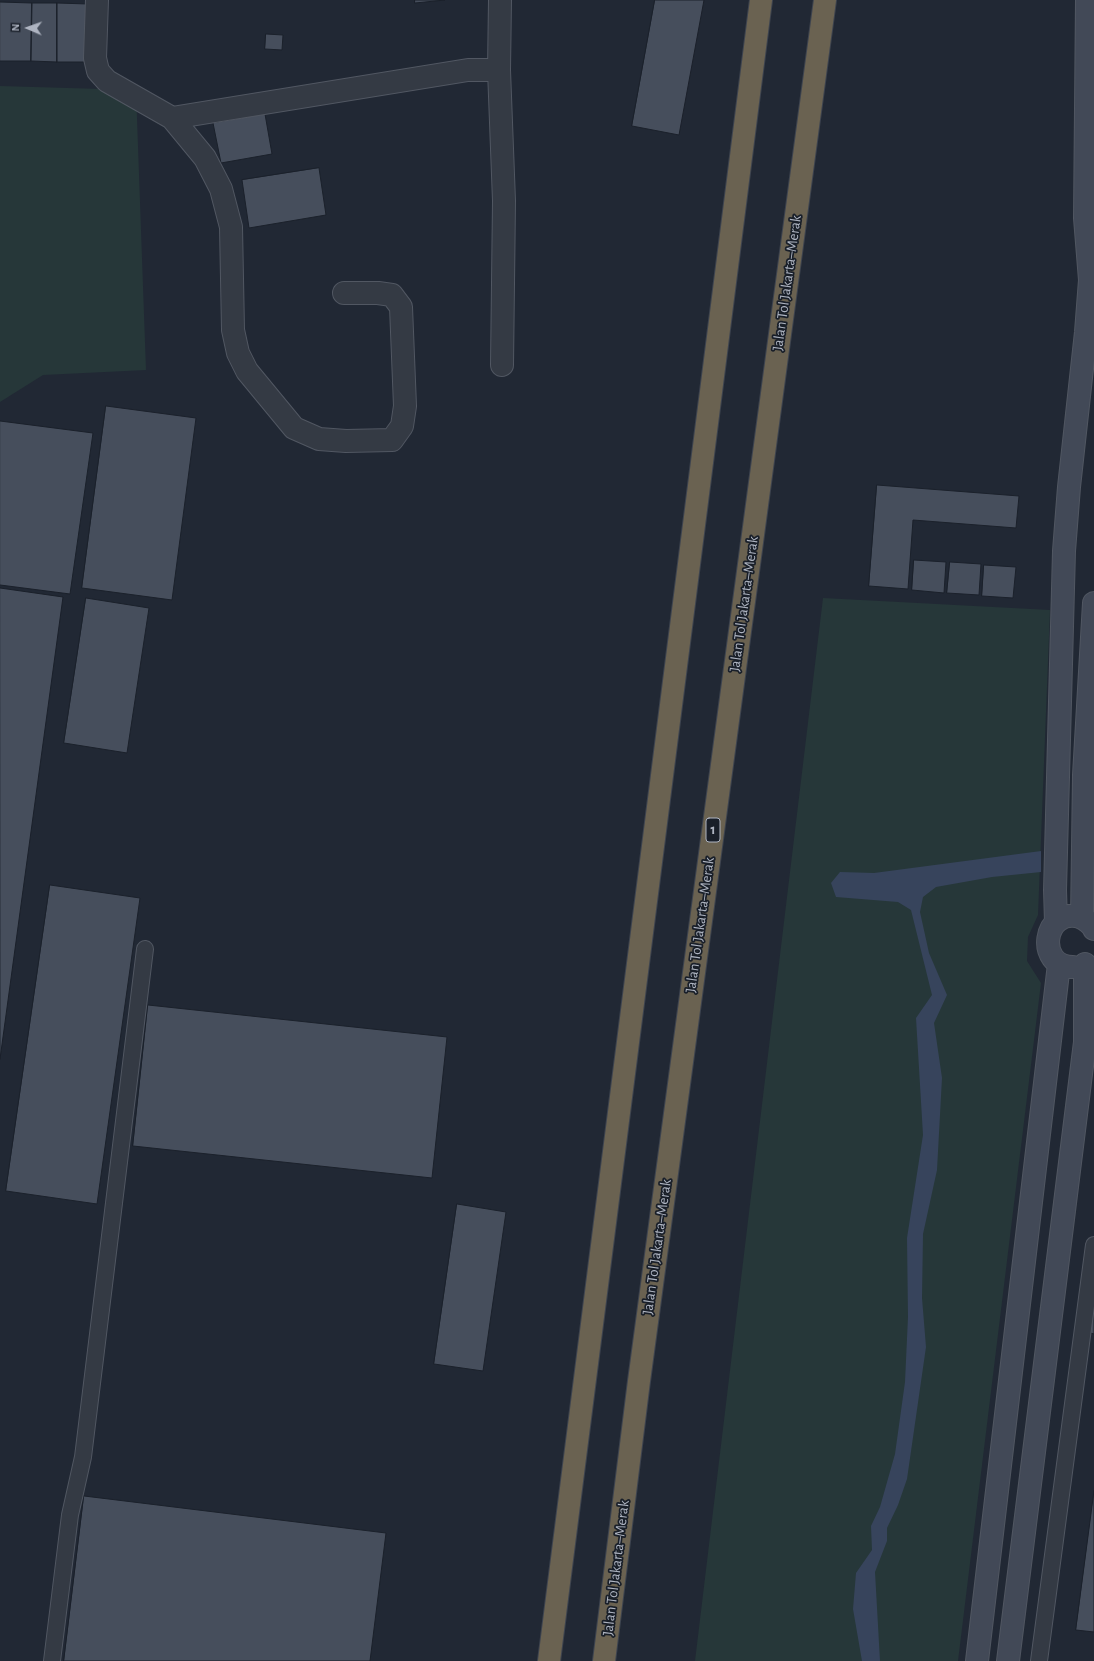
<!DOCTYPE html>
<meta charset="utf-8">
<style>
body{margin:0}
#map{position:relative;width:1094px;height:1661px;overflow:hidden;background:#212834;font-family:"Alegreya Sans",sans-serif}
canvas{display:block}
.north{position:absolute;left:8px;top:8px;width:40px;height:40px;-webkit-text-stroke:3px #191f29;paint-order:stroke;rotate:272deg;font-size:11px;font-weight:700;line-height:16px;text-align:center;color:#aeb4c1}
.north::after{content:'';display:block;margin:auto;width:14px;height:18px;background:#aeb4c1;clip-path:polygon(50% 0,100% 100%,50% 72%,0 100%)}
</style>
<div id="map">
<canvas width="1094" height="1661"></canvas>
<div class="north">N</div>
</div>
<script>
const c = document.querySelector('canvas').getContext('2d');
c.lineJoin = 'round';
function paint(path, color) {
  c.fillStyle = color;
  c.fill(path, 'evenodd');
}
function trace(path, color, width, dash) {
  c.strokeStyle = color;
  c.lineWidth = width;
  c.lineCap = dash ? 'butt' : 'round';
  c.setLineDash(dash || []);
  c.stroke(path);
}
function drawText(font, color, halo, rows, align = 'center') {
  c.font = font + ' "Alegreya Sans",sans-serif';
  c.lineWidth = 3.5;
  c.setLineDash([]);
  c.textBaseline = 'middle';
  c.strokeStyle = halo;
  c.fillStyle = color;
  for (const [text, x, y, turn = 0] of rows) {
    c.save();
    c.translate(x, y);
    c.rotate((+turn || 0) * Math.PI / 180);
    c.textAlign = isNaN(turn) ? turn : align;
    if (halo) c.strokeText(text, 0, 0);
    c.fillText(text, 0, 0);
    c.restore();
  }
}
paint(new Path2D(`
 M0 86 136 90 146 370 43 375 0 402Z
 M823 598 1050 610 1038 915 1028 937 1027 961 1041 983 958 1661H695Z`), '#263739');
paint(new Path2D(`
 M1041 851V872L992 877 936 887 923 897 920 912 929 953 947 995 934 1023 942 1078 937 1170 923 1234 922 1298 926 1347 907 1479 898 1505 887 1528V1541L875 1572 880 1661H862L853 1609 856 1573 872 1550 871 1526 880 1507 895 1454 905 1382 908 1317 907 1238 923 1135 916 1018 932 995 911 910 898 902 836 897 831 883 840 872 874 873Z`), '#37445c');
const building = new Path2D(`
 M415 0H445L415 3Z
 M655 0H704L679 135 632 126Z
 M0 2 32 3 31 61H0Z
 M32 3H57V62L31 61Z
 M57 3 88 4V62H57Z
 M266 34 283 35 282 50 265 49Z
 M265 114 272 154 221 163 213 123Z
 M319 168 326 215 249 228 242 180Z
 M106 406 196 418 172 600 82 588Z
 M0 421 93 433 70 594 0 585Z
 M877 485 1019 496 1016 528 913 520 908 589 869 586Z
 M914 560 946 562 944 593 912 590Z
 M950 562 981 564 979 595 947 593Z
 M984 565 1016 567 1013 598 982 596Z
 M0 588 63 597 0 1059Z
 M86 598 149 608 127 753 64 743Z
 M50 885 140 898 97 1204 6 1191Z
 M148 1005 447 1037 432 1178 133 1146Z
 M457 1204 506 1212 483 1371 434 1364Z
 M1094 1296V1334L1090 1333Z
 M1094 1491V1632L1076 1630Z
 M84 1496 386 1533 370 1661H64Z`);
paint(building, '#464e5c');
trace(building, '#1b212b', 1);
const lane = new Path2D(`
 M52 1661 70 1515 83 1457 145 949
 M1039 1661 1094 1245`);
const street = new Path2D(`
 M97 0 95 58 98 71 107 81 172 118 205 158 221 189 231 227 233 330 238 353 247 371 294 428 319 439 346 441 392 440 402 426 405 406 401 307 392 295 378 293H344
 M499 70 500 0
 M172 118 468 70H499L504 201 502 365`);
const secondary = new Path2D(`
 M1082 918 1084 775 1094 603
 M1056 922 1055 890 1064 551 1069 487 1086 332 1090 280 1085 218 1087 0
 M1073 967C1035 967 1043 907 1080 917 1085 919 1092 924 1094 929
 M977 1661 1059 964
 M1008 1661 1085 1042V964`);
const highway = new Path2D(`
 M549 1661 761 0
 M604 1661 639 1381 825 0`);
trace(lane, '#515762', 18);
trace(street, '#515762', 24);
trace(secondary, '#515762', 24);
trace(highway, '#3e444f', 24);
trace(lane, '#343a44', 16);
trace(street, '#343a44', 22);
trace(secondary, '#424957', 22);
trace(highway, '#6a6251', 22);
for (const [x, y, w] of [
 [713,830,14]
]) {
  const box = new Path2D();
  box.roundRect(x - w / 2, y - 12, w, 24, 3);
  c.fillStyle = '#191f29';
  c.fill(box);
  trace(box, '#aeb4c1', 1);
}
drawText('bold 14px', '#aeb4c1', null, [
 ["1",713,830]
]);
drawText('15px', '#aeb4c1', '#191f29', [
 ["Jalan Tol Jakarta–Merak",787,283,-82],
 ["Jalan Tol Jakarta–Merak",744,604,-82],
 ["Jalan Tol Jakarta–Merak",700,925,-82],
 ["Jalan Tol Jakarta–Merak",657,1247,-82],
 ["Jalan Tol Jakarta–Merak",616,1568,-83]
]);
</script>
